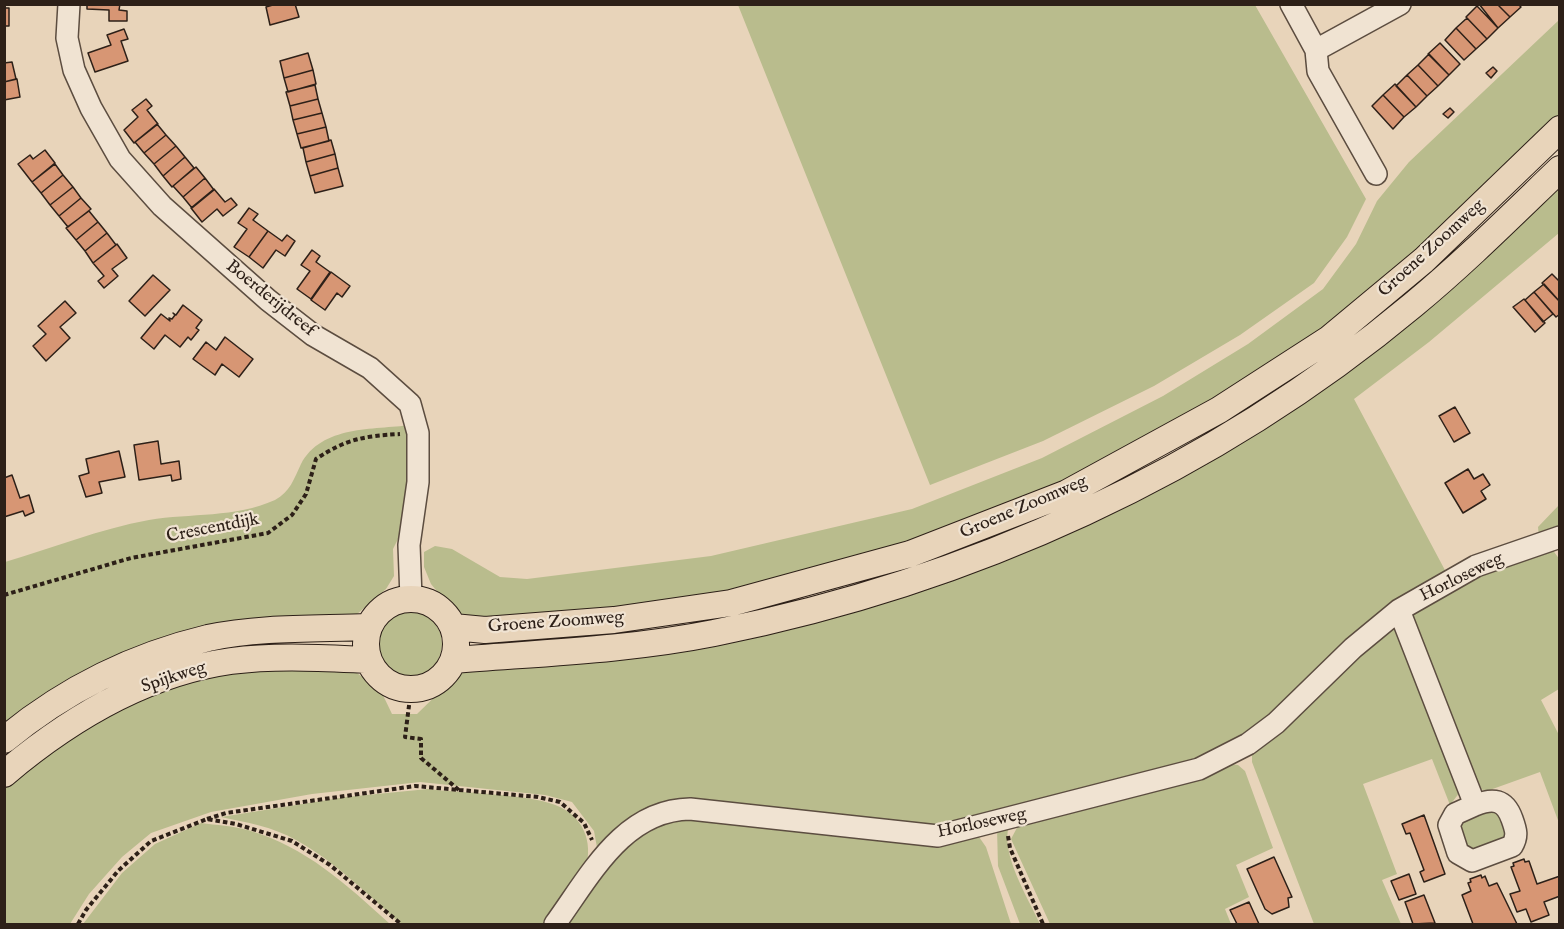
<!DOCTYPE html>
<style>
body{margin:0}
#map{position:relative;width:1564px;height:929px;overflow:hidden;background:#e8d4ba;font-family:"IM FELL English",serif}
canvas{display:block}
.frame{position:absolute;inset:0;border:6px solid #2d2018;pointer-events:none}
</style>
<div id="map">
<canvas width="1564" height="929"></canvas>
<div class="frame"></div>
</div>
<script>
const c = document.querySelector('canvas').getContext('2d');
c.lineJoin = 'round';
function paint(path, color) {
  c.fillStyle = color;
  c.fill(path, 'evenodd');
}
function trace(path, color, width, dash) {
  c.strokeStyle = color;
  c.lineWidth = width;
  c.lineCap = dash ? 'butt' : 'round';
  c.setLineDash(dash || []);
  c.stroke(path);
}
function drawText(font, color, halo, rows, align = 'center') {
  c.font = font + ' "IM FELL English",serif';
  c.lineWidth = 4.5;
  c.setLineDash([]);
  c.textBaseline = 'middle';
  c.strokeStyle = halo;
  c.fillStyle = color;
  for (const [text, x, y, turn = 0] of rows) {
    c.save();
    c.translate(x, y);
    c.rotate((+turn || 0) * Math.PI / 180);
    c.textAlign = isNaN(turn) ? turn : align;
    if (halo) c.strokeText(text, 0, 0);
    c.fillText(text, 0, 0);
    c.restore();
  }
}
paint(new Path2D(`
 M738 5H1255L1366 199 1347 237 1314 283 1240 335 1154 386 1043 441 930 485Z
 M1559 20V121L1432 240 1325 331 1214 405 1065 485 906 547 729 594 608 613 471 621 450 607 431 584 424 567V552L435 546 452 549 500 577 527 579 711 556 912 509 1042 458 1163 396 1248 344 1323 289 1356 244 1377 201 1409 162Z
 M1559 180V233L1429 342 1354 399 1447 574 1271 719 1199 761 948 828 693 803 598 853 594 831 572 802 545 795 420 782 312 794 211 812 151 833 122 857 89 894 70 924H5V782L47 748 154 689 246 666 349 667 381 691 392 714H417L455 677 468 670 895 595 1208 454Z
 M411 425 407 521 393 549 394 576 386 589 356 615 226 631 5 730V562C53 548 99 529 149 520 191 513 235 518 275 500 290 492 294 479 301 464 322 425 373 430 411 425Z
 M1559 505V531L1539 537 1538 527Z
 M1552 549 1560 560 1559 689 1541 700 1559 735V823L1540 772 1487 791 1480 789 1412 615 1413 612 1450 586Z
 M376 644a33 33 0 1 1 66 0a33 33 0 1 1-66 0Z
 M1393 626 1400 631 1460 792 1450 805 1432 759 1363 784 1397 874 1382 880 1401 924H1314L1252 762V754L1258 745Z
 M1231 764 1238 765 1245 771 1273 848 1236 865 1249 897 1225 909 1231 924H1050L1011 839 1019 824Z
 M428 789C459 793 535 794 560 807 586 819 594 847 584 873 577 891 558 909 546 924H401C368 895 336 862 296 840 274 827 245 822 221 817L346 797Z
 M1488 808 1502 813 1506 841 1467 851 1458 822Z
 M663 818 977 834 986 847 1011 924H562L612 858Z
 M201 823C216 825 233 826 248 830 306 847 346 884 390 924H83L122 873 155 844Z
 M1009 826C1000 853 1028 898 1040 924H1020L998 866 997 829Z`), '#b9bc8d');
const building = new Path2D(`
 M87 4H120L119 10 127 11V21H109V10L87 9Z
 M276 4H295L299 17 270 25 266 7Z
 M1479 4H1497L1510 17 1498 28Z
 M1497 4H1518L1521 7 1510 17Z
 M1477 6 1498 28 1487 39 1466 17Z
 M4 8H9V26H4Z
 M1467 18 1487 39 1476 49 1456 28Z
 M1456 28 1476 49 1464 60 1445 40Z
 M124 29 128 39 121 41 128 61 95 72 88 53 111 45 107 35Z
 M1440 43 1460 64 1449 75 1428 54Z
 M308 53 313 70 284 78 280 61Z
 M1429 54 1449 75 1438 86 1418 65Z
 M12 62 16 79 4 82V63Z
 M1418 65 1438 86 1427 96 1407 75Z
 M1493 67 1497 71 1491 78 1486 73Z
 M313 70 316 84 288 92 284 78Z
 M1407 75 1427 96 1416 107 1396 86Z
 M17 79 20 97 4 100V82Z
 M1395 84 1416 107 1404 117 1383 95Z
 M315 85 318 99 290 106 286 92Z
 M1383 95 1404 117 1393 129 1372 106Z
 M146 99 152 106 147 110 158 124 134 143 124 130 138 117 132 110Z
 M318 99 322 113 293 120 290 106Z
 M1450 108 1454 112 1448 118 1443 114Z
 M322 113 326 127 297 134 293 120Z
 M157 124 166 135 144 153 135 142Z
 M326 127 329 141 301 148 297 134Z
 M166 135 176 146 154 164 144 153Z
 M331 140 335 154 306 162 303 148Z
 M176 146 185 157 163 176 154 164Z
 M45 150 55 163 32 182 18 164 30 155 33 159Z
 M335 154 338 168 310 176 306 162Z
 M185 157 194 168 172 187 163 176Z
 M55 164 63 175 41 193 32 182Z
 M196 167 205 178 183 197 173 186Z
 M338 168 343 186 315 193 310 176Z
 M63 175 73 187 50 205 41 193Z
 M205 178 214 190 192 208 183 197Z
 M73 187 81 198 59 216 50 205Z
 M214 189 225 202 231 198 237 205 223 216 217 209 202 222 191 208Z
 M81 198 91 209 68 227 59 216Z
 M249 208 258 214 253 220 268 231 249 257 234 247 247 229 238 223Z
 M89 211 98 222 76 240 66 228Z
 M98 222 107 233 85 251 76 240Z
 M268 231 282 241 287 235 295 241 285 256 276 250 263 268 249 257Z
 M107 233 116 245 93 263 85 251Z
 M117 244 127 258 112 269 118 276 104 288 98 281 104 276 93 263Z
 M312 250 320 256 316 262 330 272 311 299 297 289 310 271 301 265Z
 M331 272 350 286 342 297 337 293 325 310 311 300Z
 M1552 274 1560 282V302L1542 283Z
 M153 275 170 290 145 316 129 301Z
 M1544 284 1560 302V314L1556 317 1534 292Z
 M1534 292 1553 314 1543 322 1525 300Z
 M1524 299 1545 323 1535 332 1513 307Z
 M65 301 76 313 60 327 70 338 46 361 33 346 46 334 38 326Z
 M183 305 202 320 196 328 199 330 191 340 188 337 180 347 165 335 154 349 141 338 161 314 170 321 169 318 172 319 175 315 173 313 176 315Z
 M225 337 253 359 239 377 222 364 215 375 193 359 206 342 216 350Z
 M1455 407 1470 433 1454 442 1439 416Z
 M158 441 161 464 179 461 181 479 172 481 171 475 139 480 134 445Z
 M119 451 125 477 99 482 102 493 86 497 79 476 89 473 86 459Z
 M1468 469 1474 479 1483 474 1490 485 1481 491 1486 499 1463 513 1445 483Z
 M12 475 20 498 29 495 34 512 25 516 23 511 4 517V478Z
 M1424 815 1445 874 1424 882 1420 872 1424 870 1410 833 1406 834 1402 824Z
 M1274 857 1292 897 1288 898 1289 907 1272 914 1265 909 1247 869Z
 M1524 859 1525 862 1529 861 1537 884 1560 876V896L1544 902 1549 915 1531 922 1526 909 1517 912 1510 894 1520 891 1511 867 1514 866 1513 863Z
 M1409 874 1416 894 1399 900 1391 881Z
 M1481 875 1482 878 1485 876 1489 886 1497 883 1517 924H1473L1462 895 1471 891 1468 883 1471 882 1470 879Z
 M1424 895 1435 923 1413 924 1405 902Z
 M1249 902 1259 924H1237L1230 910Z`);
paint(building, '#d79674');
trace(building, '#2d2018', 1.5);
const minor = new Path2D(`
 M69 4 67 38 74 70 91 108 120 159 162 206 268 300 313 335 370 368 410 404 418 433V482L409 545 411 598
 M1291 4 1316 50 1400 4
 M1316 50 1318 71 1376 174
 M1399 610 1475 805C1493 798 1505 799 1512 819 1516 830 1518 836 1512 846L1472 861 1458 853 1449 825 1455 814 1475 805
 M555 924C590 876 623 810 690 809L938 836 1199 769 1248 744 1276 723 1353 648 1399 610 1476 566 1560 537`);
const major = new Path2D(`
 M366 644a45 45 0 1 1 90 0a45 45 0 1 1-90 0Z
 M453 627 485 630 614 620 731 603 910 554 1067 493 1219 410 1329 339 1424 260 1560 129
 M454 660C540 653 629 650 714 633 969 582 1213 472 1413 305 1464 263 1512 215 1560 169
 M4 740C63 691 133 656 208 638 259 627 316 629 368 627
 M4 774C69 719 146 673 231 661 276 655 322 658 368 660`);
trace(minor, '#5c4d40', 24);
trace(major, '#2d2018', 28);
trace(new Path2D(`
 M4 595 131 558 268 533 292 515 306 494 316 459C346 439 364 436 400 434
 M411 690 405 737 421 739V758L460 791
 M207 819 226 813 415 786 538 797 560 802 584 823 592 840
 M1008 836 1010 848 1043 924
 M78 924 86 910 118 871 151 841 207 819 236 824 292 841 330 865 401 924`), '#2d2018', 4, [4.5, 3]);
trace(minor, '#f0e3d2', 21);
trace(major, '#e8d4ba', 26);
drawText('18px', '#2d2018', '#f0e3d2', [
 ["Groene Zoomweg",1432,249,-42],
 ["Boerderijdreef",270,299,39],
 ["Groene Zoomweg",1024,508,-23],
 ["Crescentdijk",213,529,-11],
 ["Horloseweg",1462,578,-26],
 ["Groene Zoomweg",556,623,-4],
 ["Spijkweg",174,678,-18],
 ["Horloseweg",982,824,-12]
]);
</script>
